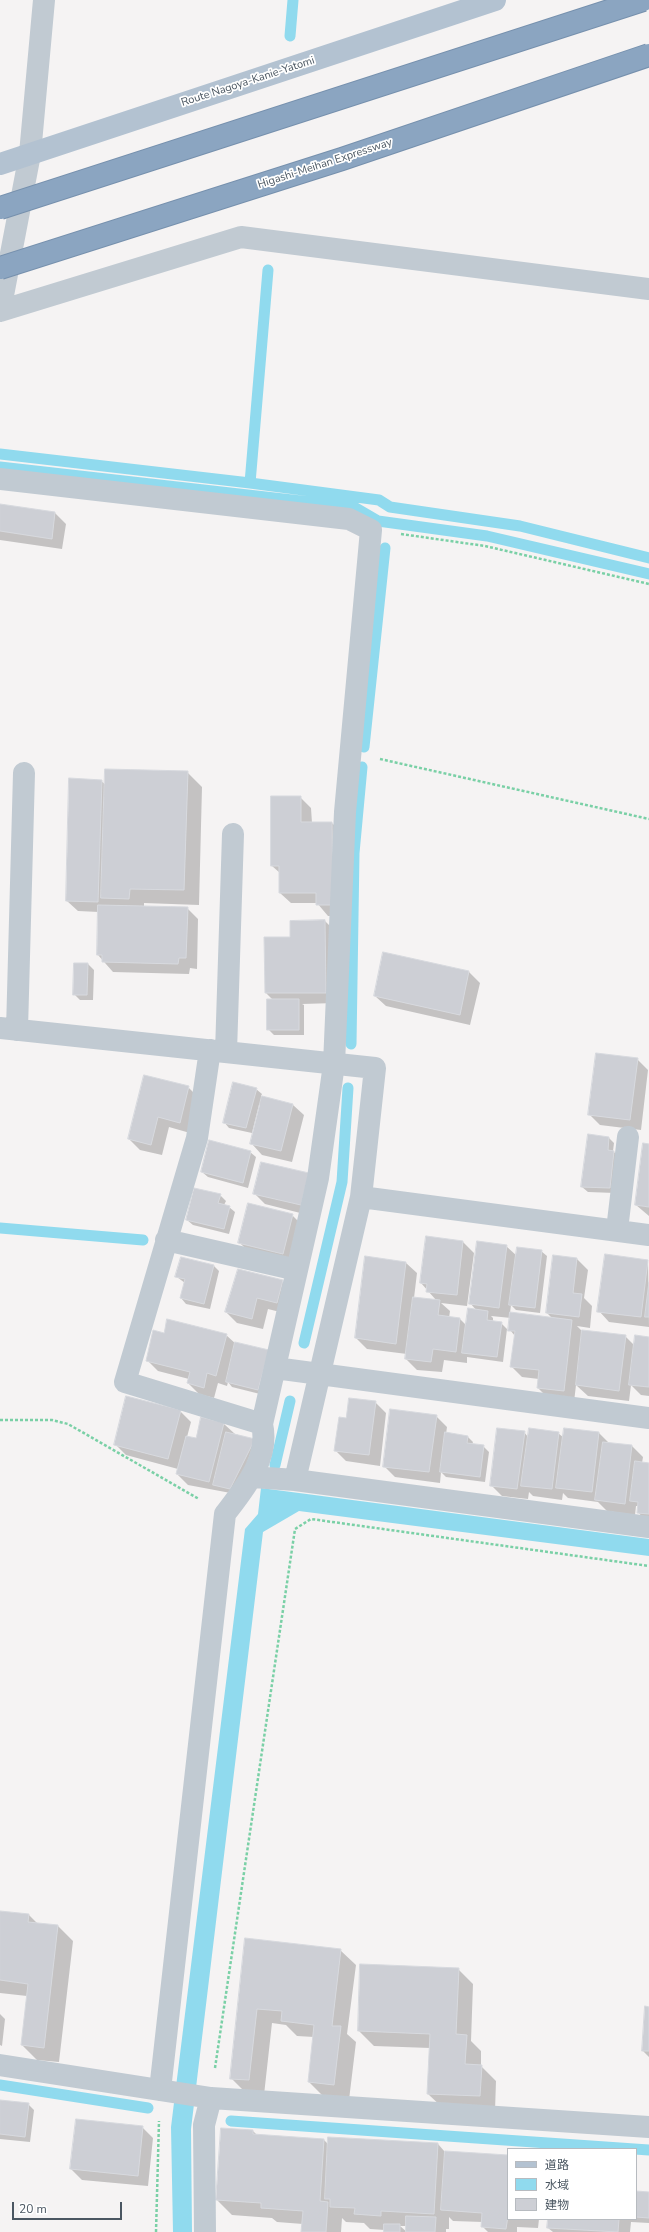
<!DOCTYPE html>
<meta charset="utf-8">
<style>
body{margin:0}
#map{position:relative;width:649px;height:2232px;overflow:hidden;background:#f5f3f3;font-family:"Nunito Sans","Noto Sans JP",sans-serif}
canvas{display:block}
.legend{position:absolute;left:507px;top:2148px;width:130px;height:72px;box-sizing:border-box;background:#fff;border:1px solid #b7bbc0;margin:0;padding:5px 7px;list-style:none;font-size:12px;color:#4a5661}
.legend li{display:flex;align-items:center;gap:8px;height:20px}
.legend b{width:20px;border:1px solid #b7bbc0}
.scale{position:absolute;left:12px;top:2202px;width:110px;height:18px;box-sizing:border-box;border:2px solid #4a5661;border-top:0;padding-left:5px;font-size:12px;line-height:14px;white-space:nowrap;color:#4a5661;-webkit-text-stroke:3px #fff;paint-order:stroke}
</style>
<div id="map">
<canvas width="649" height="2232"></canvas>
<ul class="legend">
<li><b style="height:5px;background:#b3c2d1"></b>道路</li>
<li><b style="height:11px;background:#90daee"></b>水域</li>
<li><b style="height:11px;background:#cdcfd5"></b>建物</li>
</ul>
<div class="scale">20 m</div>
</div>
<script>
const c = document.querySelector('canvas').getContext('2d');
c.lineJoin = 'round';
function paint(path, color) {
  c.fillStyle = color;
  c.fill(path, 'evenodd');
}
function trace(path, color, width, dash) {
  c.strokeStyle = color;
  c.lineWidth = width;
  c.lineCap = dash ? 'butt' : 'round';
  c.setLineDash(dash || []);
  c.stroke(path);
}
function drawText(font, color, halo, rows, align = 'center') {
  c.font = font + ' "Nunito Sans",sans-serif';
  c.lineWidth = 3.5;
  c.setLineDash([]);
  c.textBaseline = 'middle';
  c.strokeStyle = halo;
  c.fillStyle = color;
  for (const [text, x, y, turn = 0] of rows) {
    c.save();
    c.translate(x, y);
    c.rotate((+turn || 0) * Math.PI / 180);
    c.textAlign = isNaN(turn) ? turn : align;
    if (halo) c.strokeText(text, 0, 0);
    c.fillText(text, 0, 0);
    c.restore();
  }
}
paint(new Path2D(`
 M261 1488 649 1539V1556L299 1511 263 1532 191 2129 192 2232H173L171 2127 245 1529 258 1514Z`), '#90daee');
paint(new Path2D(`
 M0 505 55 513 66 524 62 549 0 540Z
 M187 772 202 787 199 905 144 903V907L187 908 198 919 197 969 190 968 189 974 113 972 98 955 99 912 78 911 67 901 101 781 106 785Z
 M300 797 311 808 312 823H332L343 834V916H328L317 903H291L280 893V873L272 866Z
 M325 921 336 932V1003L302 1004 304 1005V1035H274L268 1029 273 1000 266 993 291 938Z
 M75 964H88L94 970 93 1000H80L74 994Z
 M469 972 480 983 470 1025 386 1006 375 996Z
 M637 1059 648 1070 641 1130 600 1125 589 1114Z
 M188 1087 199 1098 190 1133 169 1127 162 1155 140 1150 129 1139Z
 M256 1089 262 1094 261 1096 293 1105 304 1115 292 1162 262 1155 252 1144 261 1105H259L252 1133 229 1128 224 1122Z
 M609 1138 614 1143 613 1151 619 1157 615 1193 588 1192 582 1187Z
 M649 1145V1216L636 1205Z
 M250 1152 256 1157 248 1188 208 1177 202 1172Z
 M262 1163 312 1216 265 1204 254 1193Z
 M220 1195 226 1201 224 1205 229 1207 235 1212 229 1234 193 1225 187 1220Z
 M292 1215 303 1226 294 1264 250 1253 239 1242Z
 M463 1242 474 1253 467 1306 441 1303 450 1311 449 1318 460 1319 467 1326 477 1311 470 1303 506 1246 517 1256 541 1251 547 1256 540 1313 516 1310 511 1305 510 1313 552 1318 547 1313 577 1259 588 1270 584 1298 592 1306 590 1328 577 1326 582 1331 625 1336 635 1346 649 1338V1396L641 1395 631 1385 629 1401 588 1396 576 1385 574 1402 549 1399 538 1388 539 1379 522 1377 512 1367 515 1336 510 1330 511 1318 491 1316 493 1318V1322L501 1323 507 1329 503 1362 467 1357V1363L444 1360 442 1372 417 1370 406 1359 407 1354 367 1349 356 1338 406 1263 417 1273 414 1298 436 1300 421 1283Z
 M648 1261 649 1327 609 1322 599 1311Z
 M214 1266 219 1271 210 1309 186 1304 181 1298 185 1283 177 1277Z
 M282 1281 293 1292 288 1314 268 1309 263 1329 237 1323 226 1312Z
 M165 1334 226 1335 236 1344 268 1351 264 1395 232 1387 228 1382 227 1386 218 1383 214 1398 199 1394 188 1383 189 1379 158 1371 147 1360Z
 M375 1402 386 1413 380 1466 346 1461 335 1450 347 1420Z
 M180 1411 191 1422 187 1437 196 1439 224 1424 235 1434 255 1440 236 1494 188 1485 177 1474 178 1469 126 1455 115 1444Z
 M436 1416 447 1427 446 1434 467 1436 473 1442 472 1445 483 1446 489 1452 485 1482 446 1477 441 1472 440 1483 395 1477 384 1466Z
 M565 1429 599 1433 609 1443 632 1446 643 1457 642 1463 649 1464V1519L643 1518 638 1512 639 1506H636L635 1515 607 1511 598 1502 568 1498 563 1493 562 1500 533 1496 529 1492 528 1499 502 1496 491 1485 524 1432 528 1437 558 1433 564 1438Z
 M0 1912 29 1915 38 1924 58 1926 73 1941 59 2062 37 2060 22 2045 27 1996 0 1993Z
 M246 1939 340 1950 356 1965 347 2034 356 2042 349 2100 324 2097 309 2082 314 2037 297 2036 286 2025 272 2023 264 2095 246 2093 231 2078Z
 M458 1969 473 1984 471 2041 481 2051V2066L496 2081 495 2111 444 2109 428 2094 430 2048 374 2046 359 2031Z
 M649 2008V2057L643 2051Z
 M0 2014 5 2019 2 2046 0 2045Z
 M0 2101 28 2104 34 2110 30 2142 0 2139Z
 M142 2127 153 2138 148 2186 82 2180 71 2169Z
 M253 2131 257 2135 324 2140 329 2145 438 2144 445 2152 508 2156V2219H539L538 2228 517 2227V2232H488L482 2226 483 2222 453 2221 449 2217V2229H446V2232H407V2226H400L407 2232H385V2230L370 2229 364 2223 346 2222 342 2218 341 2232H302L303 2224 277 2222 272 2218 232 2215 217 2200Z
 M636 2192 649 2193V2223L631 2222 630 2232H553L548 2228 549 2219H636Z`), '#0003');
trace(new Path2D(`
 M290 36 293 0
 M0 454 250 483 379 500 390 507 520 526 649 558
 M0 467 354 507 378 521 487 536 649 574
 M250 483 268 270
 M364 747 385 548
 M351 1044 354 853 362 767
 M0 1228 143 1240
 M304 1343 342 1182 348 1088
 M275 1465 290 1401
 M0 2085 148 2108
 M231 2121 649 2150`), '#90daee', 11);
const building = new Path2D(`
 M0 504 55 512 52 539 0 531Z
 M105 769 188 771 184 890 130 889 129 899 101 898Z
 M69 778 102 780 98 902 66 901Z
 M271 796H301V822H332L333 905H316V893H279V866H271Z
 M98 905 188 907 186 958H179L178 964 102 962V955H97Z
 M325 920 326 993H265L264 937H290V921Z
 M383 952 469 971 460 1015 374 996Z
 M74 963H88L87 995H73Z
 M267 999H299V1030H267Z
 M596 1053 638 1058 630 1120 588 1115Z
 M144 1075 189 1086 180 1123 158 1117 151 1145 128 1139Z
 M233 1082 257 1088 246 1128 223 1123Z
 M262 1096 293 1104 281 1151 250 1144Z
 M588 1134 609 1137 608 1150 614 1151 610 1188 581 1187Z
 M209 1140 251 1151 243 1183 201 1172Z
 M643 1143 649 1144V1207L635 1205Z
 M261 1162 309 1173 301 1205 253 1194Z
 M194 1188 221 1194 218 1203 230 1206 224 1229 186 1220Z
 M248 1203 293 1214 283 1254 238 1243Z
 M426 1236 463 1241 457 1295 426 1292 427 1284 420 1283Z
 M477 1241 507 1245 499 1308 469 1304Z
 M517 1247 542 1250 535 1308 509 1305Z
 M605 1254 648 1260 641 1317 597 1312Z
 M553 1255 577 1258 573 1293 582 1294 579 1317 546 1313Z
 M365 1256 406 1262 396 1344 355 1338Z
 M181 1257 214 1265 204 1304 180 1298 185 1279 175 1277Z
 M238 1269 283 1280 277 1303 257 1298 252 1319 225 1312Z
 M649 1282V1317H645Z
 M413 1297 440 1300 438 1315 460 1318 456 1352 433 1349 431 1362 405 1359Z
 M468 1308 488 1311 487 1320 502 1322 497 1357 462 1353Z
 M510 1312 572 1320 564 1391 537 1388 539 1370 510 1367 515 1331H508Z
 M167 1319 227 1334 216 1376 207 1373 204 1388 187 1383 190 1372 146 1361 153 1330 164 1333Z
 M582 1330 626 1335 619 1391 576 1385Z
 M635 1335 649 1337V1387L629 1385Z
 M235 1342 269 1350 258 1390 226 1382Z
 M126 1396 181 1410 168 1459 114 1445Z
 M349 1398 376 1401 369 1455 334 1451 339 1417 346 1418Z
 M390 1409 437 1415 429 1472 383 1467Z
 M201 1417 224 1423 209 1482 176 1474 186 1436 196 1438Z
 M497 1428 525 1431 517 1489 490 1486Z
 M529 1428 559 1432 552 1489 521 1486Z
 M564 1428 599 1432 592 1492 556 1488Z
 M226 1432 255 1439 230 1489 213 1485Z
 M445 1432 468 1436 467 1443 484 1445 480 1477 440 1472Z
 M603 1442 632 1445 625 1504 595 1500Z
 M635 1461 649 1463V1514L637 1513 638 1502 630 1501Z
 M0 1911 29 1914 28 1922 58 1925 44 2048 21 2045 28 1984 0 1980Z
 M245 1938 341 1949 332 2026H341L334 2085 308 2082 314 2025 281 2021 282 2011 257 2009 249 2080 230 2079Z
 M360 1964 459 1968 456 2034 467 2035 465 2064 482 2065 480 2096 427 2094 430 2034 358 2031Z
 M645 2006 649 2007V2051H642Z
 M0 2100 29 2103 25 2137 0 2134Z
 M76 2119 143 2126 138 2176 70 2169Z
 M221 2128 253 2130V2134L324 2139 320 2201 328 2202 326 2232H301L303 2211 261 2208V2203L216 2200Z
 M328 2137 438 2143 434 2214 381 2211V2216L354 2214 355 2208 330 2207V2199H325Z
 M445 2151 508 2155V2216L506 2229 481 2227 482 2213 441 2210Z
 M636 2191 649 2192V2218L636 2217Z
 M406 2216 436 2217 435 2232H406Z
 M548 2219H619L618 2232 547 2228Z
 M384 2224H400V2232H384Z`);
paint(building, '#cdcfd5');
trace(building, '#d7d9de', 1);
trace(new Path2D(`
 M401 534 485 546 649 584
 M380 759 649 819
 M0 1420H52L68 1424 199 1499
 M215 2068 295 1529 311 1519 649 1566
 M156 2232 159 2121`), '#7ad0a6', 2.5, [3, 2]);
trace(new Path2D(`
 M0 311 241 237 649 289
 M0 311 30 154 44 0
 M0 479 349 519 371 530 345 812 334 1064 318 1178 262 1424C270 1459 244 1489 225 1514L160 2090
 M0 1028 375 1068 361 1197 295 1480 649 1527
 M17 1030 24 773
 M210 1050 197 1138 125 1382 262 1424
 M226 1052 233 834
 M361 1197 649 1235
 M617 1230 628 1137
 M166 1240 297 1270
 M275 1368 649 1418
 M253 1477 295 1480
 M0 2065 211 2098 649 2127
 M205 2232 204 2125 211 2098`), '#c1cad2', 22);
trace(new Path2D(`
 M0 164 495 0`), '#b3c2d1', 22);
const highwayBridge = new Path2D(`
 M0 208 643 0
 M0 268 342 159 649 55`);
trace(highwayBridge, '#7690ad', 24, []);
trace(highwayBridge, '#8ba5c1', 22);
drawText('11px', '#4a5661', '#fff', [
 ["Route Nagoya-Kanie-Yatomi",248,82,-18],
 ["Higashi-Meihan Expressway",325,164,-18]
]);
</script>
